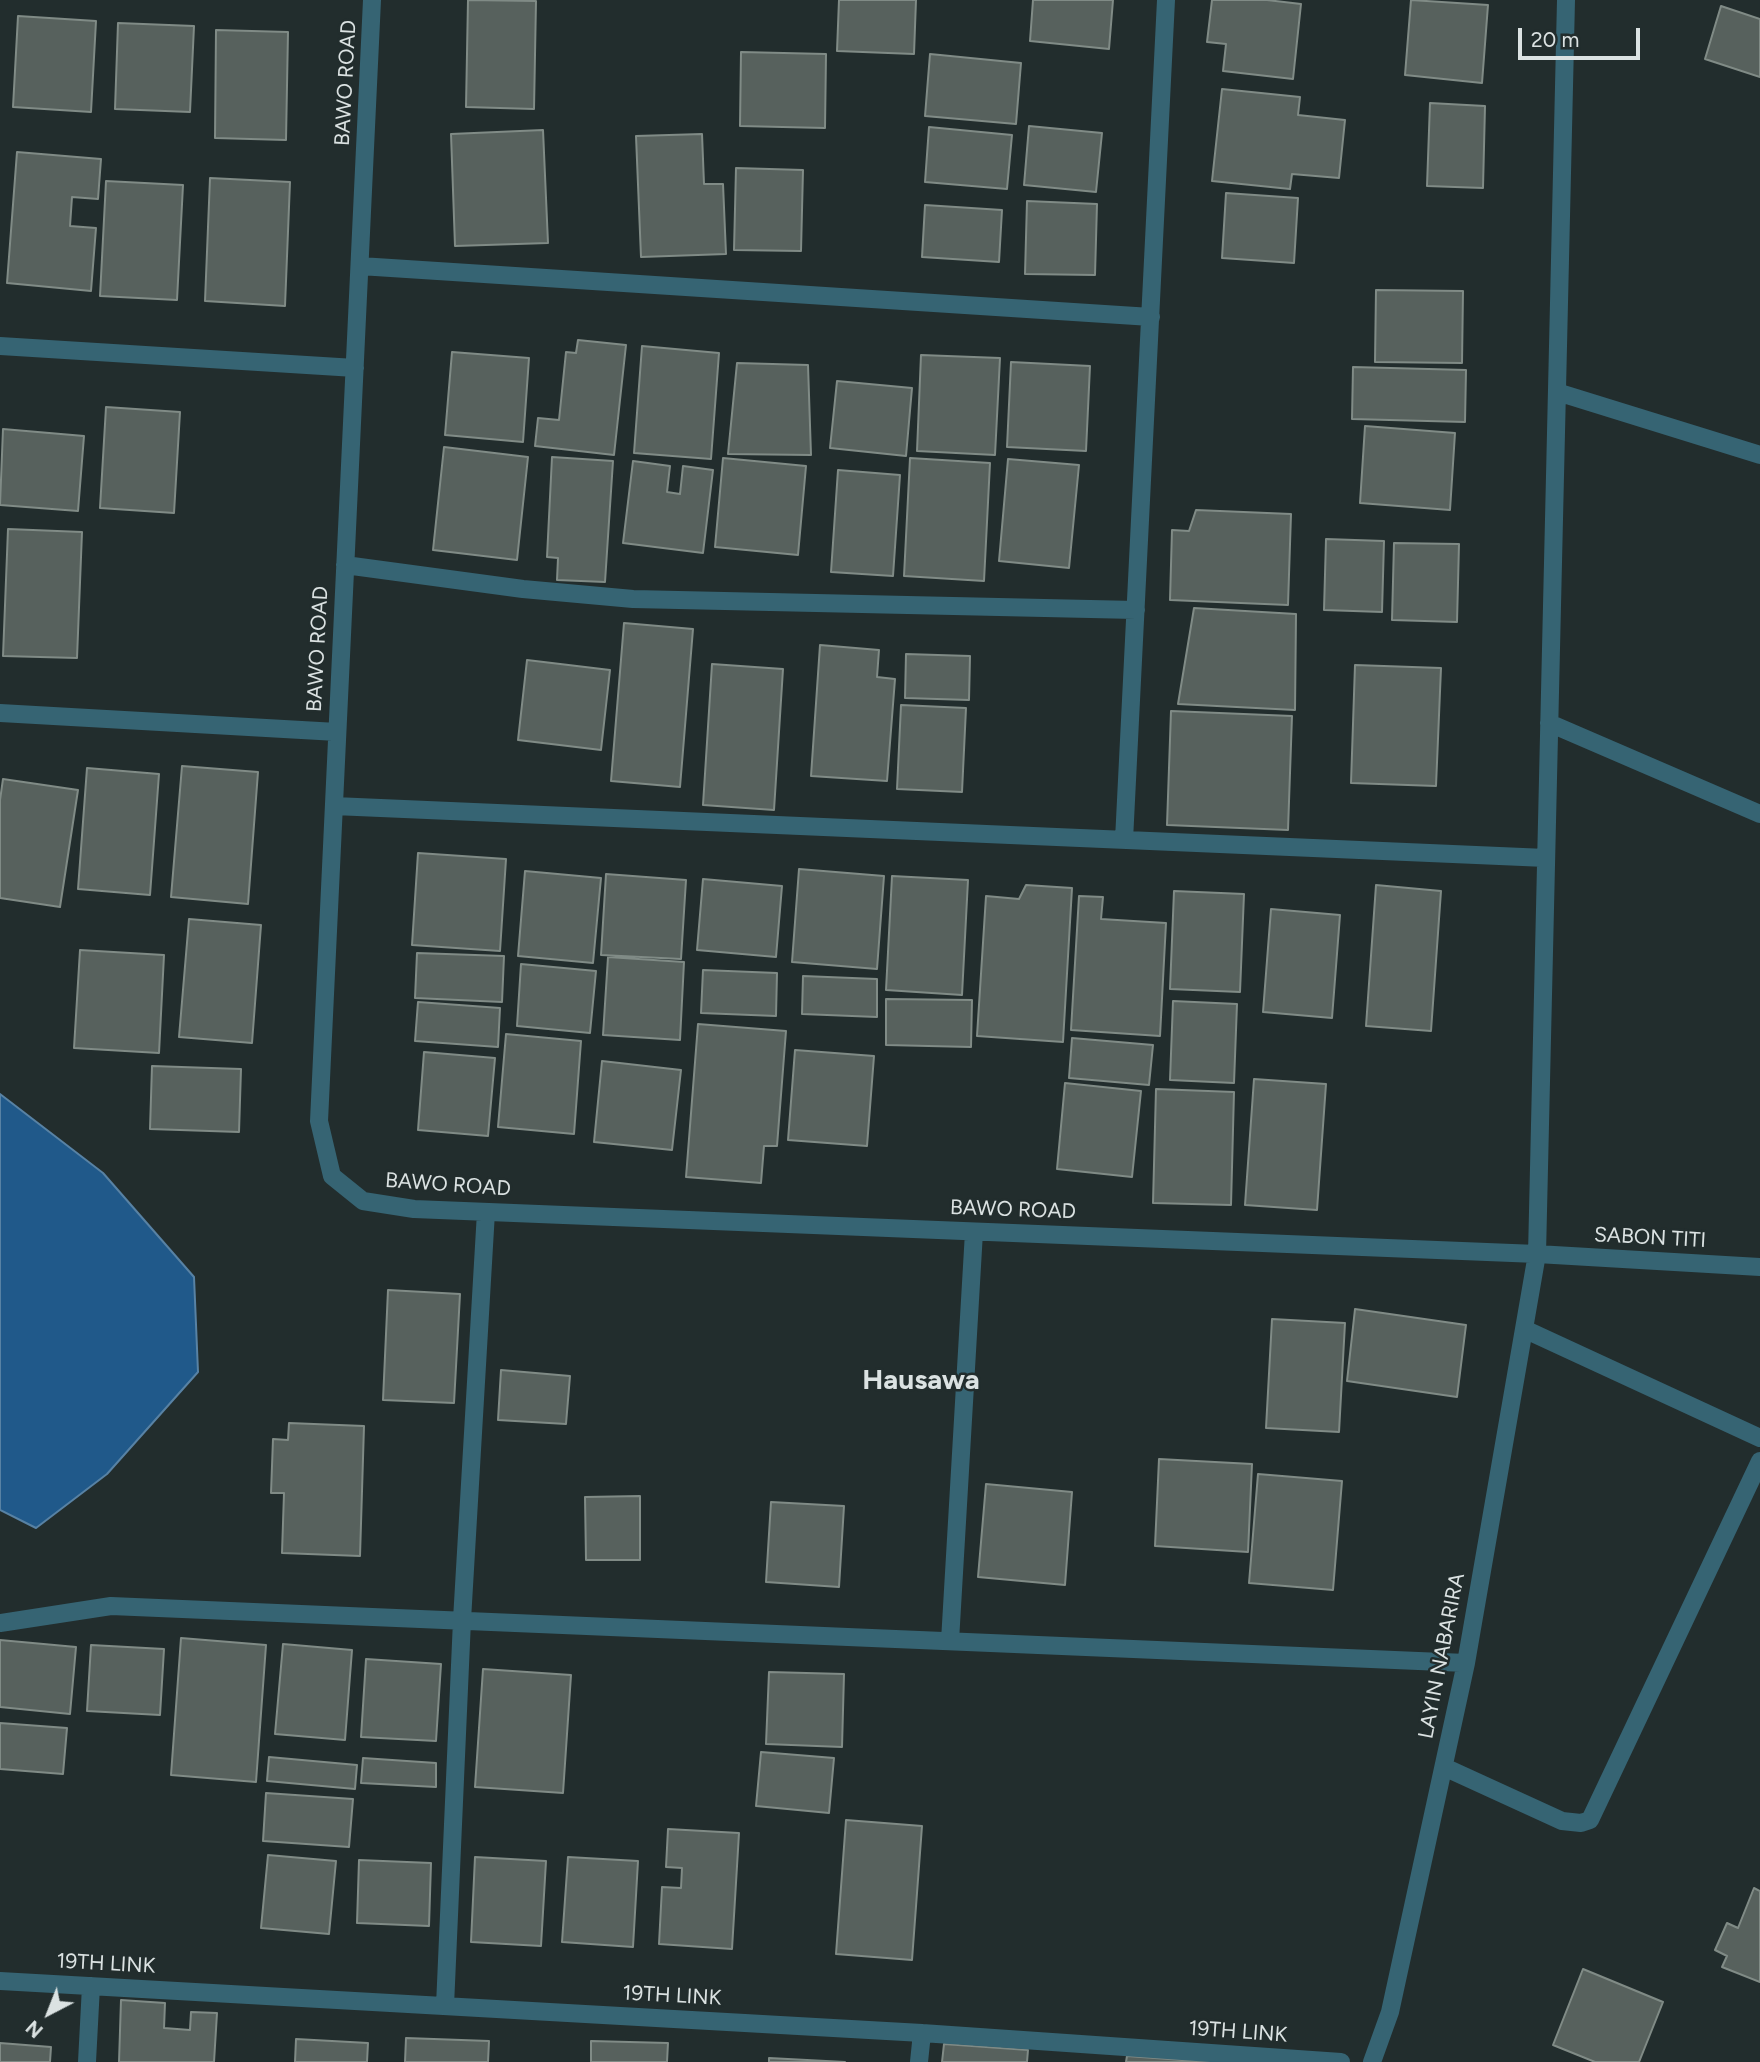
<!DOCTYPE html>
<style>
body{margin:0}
#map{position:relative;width:1760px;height:2062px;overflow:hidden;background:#222d2d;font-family:Figtree,sans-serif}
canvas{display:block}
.north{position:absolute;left:14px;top:1978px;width:70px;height:70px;-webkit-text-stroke:5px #222d2d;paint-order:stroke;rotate:222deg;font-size:19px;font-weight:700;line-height:28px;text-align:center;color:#dbe2e2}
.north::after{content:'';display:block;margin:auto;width:24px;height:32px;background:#dbe2e2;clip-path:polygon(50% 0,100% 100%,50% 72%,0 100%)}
.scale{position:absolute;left:1518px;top:28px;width:122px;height:32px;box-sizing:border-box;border:4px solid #dbe2e2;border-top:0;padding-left:9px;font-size:21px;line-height:24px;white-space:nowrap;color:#dbe2e2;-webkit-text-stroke:5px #222d2d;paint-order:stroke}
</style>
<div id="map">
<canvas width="1760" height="2062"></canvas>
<div class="north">N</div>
<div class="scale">20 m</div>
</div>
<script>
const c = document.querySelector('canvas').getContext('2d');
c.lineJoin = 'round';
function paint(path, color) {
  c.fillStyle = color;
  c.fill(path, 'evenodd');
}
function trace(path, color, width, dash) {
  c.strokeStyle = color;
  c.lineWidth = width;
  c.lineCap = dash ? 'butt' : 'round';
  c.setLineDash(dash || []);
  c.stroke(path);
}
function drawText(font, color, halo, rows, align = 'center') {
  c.font = font + ' Figtree,sans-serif';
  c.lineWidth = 5;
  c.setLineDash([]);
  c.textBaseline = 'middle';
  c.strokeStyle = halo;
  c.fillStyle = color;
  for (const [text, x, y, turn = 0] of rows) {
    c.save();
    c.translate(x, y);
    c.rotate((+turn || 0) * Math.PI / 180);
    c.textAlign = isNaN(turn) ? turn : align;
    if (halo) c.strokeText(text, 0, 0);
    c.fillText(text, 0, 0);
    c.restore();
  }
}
const water = new Path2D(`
 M0 1094 103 1173 194 1277 198 1372 107 1474 36 1528 0 1510Z`);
paint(water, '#20598a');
trace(water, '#5882a4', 2);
const building = new Path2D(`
 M468 0 536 1 534 109 466 107Z
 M839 0H916L914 54 837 51Z
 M1033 0H1113L1109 49 1030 41Z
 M1212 0H1267L1301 4 1293 79 1223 71 1226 44 1207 42Z
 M1411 0 1488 5 1482 83 1405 75Z
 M1721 6 1760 19V77L1705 59Z
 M18 16 96 21 91 112 13 107Z
 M118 23 194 26 190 112 115 109Z
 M216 30 288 32 286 140 215 138Z
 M741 52 826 54 825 128 740 126Z
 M930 54 1021 63 1016 124 925 116Z
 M1222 89 1300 97 1298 115 1345 120 1339 178 1292 174 1290 189 1212 181Z
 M1430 103 1485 106 1483 188 1427 186Z
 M1029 126 1102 133 1096 192 1024 185Z
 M929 127 1012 135 1007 189 925 182Z
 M543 130 548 243 455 246 451 134Z
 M702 134 704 184H723L726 254 641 257 636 136Z
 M17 152 101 159 98 199 72 197 70 226 96 228 91 291 7 283Z
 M736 168 803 170 801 251 734 250Z
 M210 178 290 182 285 306 205 301Z
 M106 181 183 185 177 300 100 296Z
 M1226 193 1298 198 1294 263 1222 258Z
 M1027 201 1097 204 1095 275 1025 274Z
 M925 205 1002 210 999 262 922 257Z
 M1376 290 1463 291 1462 363 1375 362Z
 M578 340 626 345 614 455 535 446 538 418 559 420 566 352 576 353Z
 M642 346 719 353 711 459 634 453Z
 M452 352 529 358 523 442 445 435Z
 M921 355 1000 358 995 455 917 451Z
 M1011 362 1090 366 1086 451 1007 447Z
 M737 363 808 365 811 455 728 454Z
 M1353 367 1466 370 1465 422 1352 419Z
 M837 381 912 388 906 456 830 448Z
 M106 407 180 412 174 513 100 508Z
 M1365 426 1455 433 1450 510 1360 503Z
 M3 429 84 436 78 511 0 505Z
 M444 447 528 457 517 560 433 550Z
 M552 457 613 461 605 582 557 580 558 558 547 557Z
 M723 458 806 466 798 555 715 547Z
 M910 458 990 463 984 581 904 576Z
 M1008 459 1079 465 1069 568 999 561Z
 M633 461 670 466 667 492 680 494 683 466 713 470 703 553 623 543Z
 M838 470 900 475 893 576 831 572Z
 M1196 510 1291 514 1288 605 1170 600 1172 530 1189 531Z
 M8 529 82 532 77 658 3 656Z
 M1326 539 1384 541 1382 612 1324 610Z
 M1394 543 1459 544 1457 622 1392 620Z
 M1194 608 1296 614 1295 710 1178 704Z
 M624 623 693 629 680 787 611 781Z
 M820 645 879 650 877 677 895 679 887 781 811 776Z
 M906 654 970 656 969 700 905 698Z
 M527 660 610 670 601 750 518 740Z
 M712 664 783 669 774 810 703 805Z
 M1355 665 1441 668 1436 786 1351 783Z
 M901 705 966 708 962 792 897 789Z
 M1171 711 1292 716 1288 830 1167 825Z
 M182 766 258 772 248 904 171 897Z
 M87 768 159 774 150 895 78 889Z
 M3 779 78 790 60 907 0 898V800Z
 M418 853 506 859 500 951 412 945Z
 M799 869 884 876 877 969 792 962Z
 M525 871 601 878 593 963 518 956Z
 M606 874 686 880 681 959 601 955Z
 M892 876 968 880 962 995 886 990Z
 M703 879 782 886 776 957 697 950Z
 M1026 885 1072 888 1063 1042 977 1036 986 896 1019 899Z
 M1376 885 1441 891 1431 1031 1366 1026Z
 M1174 891 1244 894 1240 992 1170 989Z
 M1079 896 1103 897 1101 919 1166 923 1160 1036 1071 1030Z
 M1271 909 1340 915 1332 1018 1263 1012Z
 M189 919 261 925 252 1043 179 1037Z
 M80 950 164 955 159 1053 74 1048Z
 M417 953 504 956 502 1002 415 998Z
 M608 957 684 962 680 1040 603 1035Z
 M521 964 596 971 590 1033 517 1026Z
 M703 970 777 973 776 1016 701 1013Z
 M803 976 877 979V1017L802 1014Z
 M886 999 972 1000 971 1047 886 1045Z
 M1173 1001 1237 1004 1234 1083 1170 1080Z
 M418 1002 500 1008 498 1047 415 1041Z
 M698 1024 786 1031 777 1146H764L761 1183 686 1177Z
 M506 1034 581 1041 574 1134 498 1127Z
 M1072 1038 1153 1045 1149 1085 1069 1078Z
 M795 1050 874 1056 867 1146 788 1140Z
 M424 1052 495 1058 488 1136 418 1130Z
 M602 1061 681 1070 672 1150 594 1142Z
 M152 1066 241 1069 239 1132 150 1129Z
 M1254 1079 1326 1084 1317 1210 1245 1205Z
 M1065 1083 1141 1091 1132 1177 1057 1169Z
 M1156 1089 1234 1092 1231 1205 1153 1203Z
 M388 1290 460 1294 454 1403 383 1400Z
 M1355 1309 1466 1325 1457 1397 1347 1381Z
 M1272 1319 1345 1323 1339 1432 1266 1428Z
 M501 1370 570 1376 566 1424 498 1420Z
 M289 1423 364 1426 360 1556 282 1553 284 1493H271L273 1439 288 1440Z
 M1159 1459 1252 1464 1248 1552 1155 1546Z
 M1258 1474 1342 1481 1333 1590 1249 1583Z
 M986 1484 1072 1492 1065 1585 978 1577Z
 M640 1496V1560H586L585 1497Z
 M771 1502 844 1506 839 1587 766 1582Z
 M181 1638 266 1645 256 1782 171 1775Z
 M0 1640 76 1647 70 1714 0 1707Z
 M283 1644 352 1650 345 1740 275 1734Z
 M91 1645 164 1649 160 1715 87 1711Z
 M366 1659 441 1664 436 1741 361 1737Z
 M483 1669 571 1675 563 1793 475 1787Z
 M769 1672 844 1674 842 1747 766 1744Z
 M0 1723 67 1728 63 1774 0 1769Z
 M761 1752 834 1758 829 1813 756 1806Z
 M269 1757 357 1765 355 1789 267 1781Z
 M363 1758 436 1763V1787L361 1783Z
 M266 1793 353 1799 349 1847 263 1841Z
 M846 1820 922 1826 912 1960 836 1954Z
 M668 1829 739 1833 732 1949 659 1944 662 1887 681 1888 682 1868 666 1867Z
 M268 1855 336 1861 329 1934 261 1928Z
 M475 1857 546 1861 541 1946 471 1942Z
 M568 1857 638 1861 633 1947 562 1942Z
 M359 1860 431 1863 429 1926 357 1923Z
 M1754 1888 1760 1891V1982L1722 1967 1727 1956 1715 1950 1727 1923 1738 1928Z
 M1583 1969 1663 2002 1639 2062H1595L1553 2045Z
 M121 2000 165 2003 164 2028 190 2030 191 2012 217 2013 214 2062H119Z
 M406 2038 489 2041 488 2062H405Z
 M296 2039 368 2043 367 2062H295Z
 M591 2041 668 2043 667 2062H591Z
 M0 2043 51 2047 50 2062H0Z
 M944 2044 1028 2050 1027 2062H942Z
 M1127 2056 1210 2062H1126Z
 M769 2058 845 2062H769Z`);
paint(building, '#57615d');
trace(building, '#808b86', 2);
trace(new Path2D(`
 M372 0 319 1121 332 1176 363 1201 414 1209 1537 1254 1760 1267
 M360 266 1151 317
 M0 346 355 368
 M1557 392 1760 455
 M345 565 523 589 633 599 1136 610
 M0 713 337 732
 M1549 723 1760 814
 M334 806 1546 858
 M1124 840 1166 0
 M1524 1329 1760 1438
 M0 1623 111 1606 1466 1663
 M950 1641 974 1232
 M1444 1767 1562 1821 1581 1823 1590 1820 1760 1461
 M0 1981 922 2033 1341 2062
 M445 2006 462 1620 486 1212
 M87 2062 91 1986
 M919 2062 922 2033
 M1372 2062 1390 2012 1466 1663 1537 1254 1566 0`), '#366473', 18);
drawText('21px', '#dbe2e2', '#222d2d', [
 ["BAWO ROAD",346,83,-87],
 ["BAWO ROAD",318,649,-87],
 ["BAWO ROAD",448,1185,4],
 ["BAWO ROAD",1013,1210,2],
 ["SABON TITI",1650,1238,3],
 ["LAYIN NABARIRA",1442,1656,-79],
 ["19TH LINK",106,1964,3],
 ["19TH LINK",672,1996,3],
 ["19TH LINK",1238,2032,4]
]);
drawText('bold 28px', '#dbe2e2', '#222d2d', [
 ["Hausawa",921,1381]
]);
</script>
